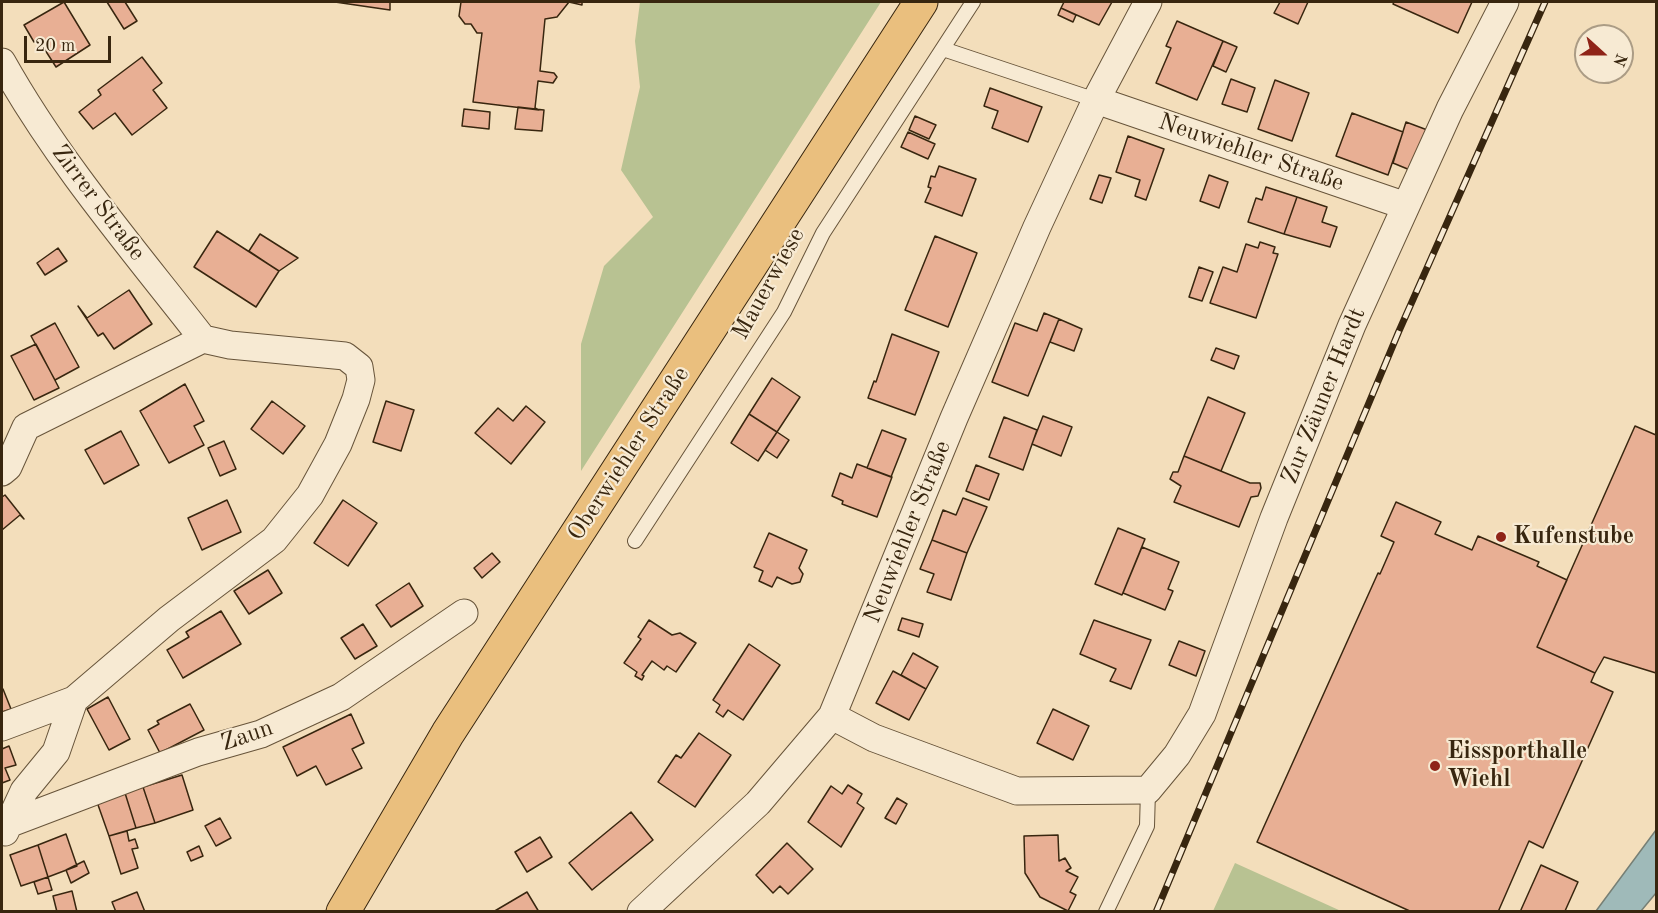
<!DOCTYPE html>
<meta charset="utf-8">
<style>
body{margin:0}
#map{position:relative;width:1658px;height:913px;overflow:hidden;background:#f3debb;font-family:"Old Standard TT",serif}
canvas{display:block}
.frame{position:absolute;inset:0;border:3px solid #38260f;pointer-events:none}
.north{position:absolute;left:1574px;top:24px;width:60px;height:60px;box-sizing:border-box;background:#f7ead3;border:2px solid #ab9c85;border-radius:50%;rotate:111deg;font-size:16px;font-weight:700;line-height:24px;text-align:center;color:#38260f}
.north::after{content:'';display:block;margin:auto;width:21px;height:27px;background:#8f2418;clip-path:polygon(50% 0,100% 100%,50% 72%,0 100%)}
.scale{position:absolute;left:24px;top:36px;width:87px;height:27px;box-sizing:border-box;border:3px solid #38260f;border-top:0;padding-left:8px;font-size:18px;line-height:21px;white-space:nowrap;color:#38260f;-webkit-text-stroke:4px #f7ead3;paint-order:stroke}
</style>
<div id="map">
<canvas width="1658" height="913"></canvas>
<div class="frame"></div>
<div class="north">N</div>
<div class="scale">20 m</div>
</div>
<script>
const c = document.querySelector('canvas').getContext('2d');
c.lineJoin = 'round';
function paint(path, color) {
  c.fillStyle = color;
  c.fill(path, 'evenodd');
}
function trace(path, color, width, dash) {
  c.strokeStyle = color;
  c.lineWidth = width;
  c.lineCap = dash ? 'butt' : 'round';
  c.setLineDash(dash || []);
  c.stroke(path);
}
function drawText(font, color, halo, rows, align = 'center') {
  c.font = font + ' "Old Standard TT",serif';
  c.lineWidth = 4.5;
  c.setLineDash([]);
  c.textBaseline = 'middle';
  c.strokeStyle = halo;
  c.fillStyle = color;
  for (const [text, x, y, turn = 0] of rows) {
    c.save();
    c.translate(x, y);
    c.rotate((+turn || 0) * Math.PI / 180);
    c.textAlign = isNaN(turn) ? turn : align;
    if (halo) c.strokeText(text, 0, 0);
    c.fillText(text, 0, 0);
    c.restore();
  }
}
paint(new Path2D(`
 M640 2H881L581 471V344L604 266 653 217 621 170 640 87 635 41Z
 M1235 863 1341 911H1213Z`), '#b8c292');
const water = new Path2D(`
 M1656 830V893L1641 911H1596Z`);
paint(water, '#9fbab9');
trace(water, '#767f75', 1.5);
const building = new Path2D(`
 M64 2 90 45 56 67 38 39 34 42 24 25Z
 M107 2H125L137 21 124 29Z
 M335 2H390V10Z
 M461 2H582V5L569 2 557 17 545 19 540 71 554 73 557 77 553 83 538 81 535 108 539 110 473 102 482 33H477L471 24H465L459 16Z
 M1064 2H1112L1099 25 1061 8Z
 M1280 2H1308L1298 24 1274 13Z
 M1394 2H1472L1458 33 1393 4Z
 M1061 8 1076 15 1073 22 1058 15Z
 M1177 21 1223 41 1197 100 1156 83 1171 48 1166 46Z
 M1223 41 1237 47 1226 72 1213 66Z
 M142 57 162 83 153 90 167 108 132 135 115 113 93 129 79 112 101 95 98 90Z
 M1231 79 1255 88 1247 112 1222 104Z
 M1275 80 1309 93 1292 141 1258 129Z
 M990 88 1042 107 1028 142 992 128 998 111 984 106Z
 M518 107 544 110 542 131 515 129Z
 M464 109 490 112 489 129 462 126Z
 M1352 113 1403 132 1388 175 1336 156Z
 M915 116 936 125 929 139 909 130Z
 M1406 122 1430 131 1410 170 1393 163Z
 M908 132 935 144 928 159 901 147Z
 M1128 136 1164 149 1146 200 1135 196 1140 180 1116 172Z
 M939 166 976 179 962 216 925 202 931 188 928 187 931 176 935 177Z
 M1099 175 1111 178 1102 203 1090 199Z
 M1209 175 1228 182 1219 208 1200 201Z
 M1266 187 1297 197 1284 234 1248 222 1256 198 1262 200Z
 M1297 197 1327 207 1322 222 1337 227 1330 247 1284 234Z
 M217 231 279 271 256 307 194 267Z
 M260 234 298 258 279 271 249 251Z
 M935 236 977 253 948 327 905 310Z
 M1260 242 1275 247 1273 253 1278 254 1256 318 1210 303 1223 267 1237 272 1246 244 1258 248Z
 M58 248 67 261 45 275 37 263Z
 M1199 267 1213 272 1202 301 1189 297Z
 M129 290 152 324 114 349 103 333 98 336 78 306 87 318Z
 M1044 313 1059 319 1028 396 992 382 1015 323 1037 331Z
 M1059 319 1082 329 1074 351 1050 342Z
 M55 323 79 367 55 380 31 336Z
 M892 334 939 352 915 415 868 398 874 381 876 382Z
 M36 344 59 388 34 400 11 356Z
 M1216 348 1239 356 1234 369 1211 360Z
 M772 378 800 397 777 432 749 414Z
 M185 384 204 421 194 426 204 445 169 463 140 411Z
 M1208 397 1245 413 1221 471 1184 456Z
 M272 401 305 426 283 454 251 429Z
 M386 401 414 410 401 451 373 442Z
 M526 406 545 422 511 464 475 433 498 408 513 421Z
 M749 414 777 432 758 461 731 443Z
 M1043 416 1072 427 1061 456 1032 444Z
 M1004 417 1037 430 1023 470 989 457Z
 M1635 426 1656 435V673L1604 657 1595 673 1537 647Z
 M882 430 906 439 891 477 867 468Z
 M121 431 139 465 104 484 85 450Z
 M777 432 789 440 777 458 765 450Z
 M224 441 236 469 220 476 208 448Z
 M1184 456 1250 483H1260L1261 488 1258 496 1251 497 1239 527 1174 502 1181 486 1170 479 1173 472H1178Z
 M857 464 892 477 877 517 842 504 843 501 832 496 840 473 852 478Z
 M976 465 999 474 989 500 966 491Z
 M5 495 24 519 20 515 2 530V497Z
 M963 498 987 507 967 553 932 540 943 510 956 515Z
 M227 500 241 532 202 550 188 518Z
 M343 500 377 523 348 566 314 543Z
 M1396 502 1441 522 1435 534 1472 550 1478 536 1539 562 1537 566 1567 580 1537 647 1595 673 1591 682 1613 692 1543 848 1529 841 1498 912H1412L1257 842 1378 573 1380 574 1394 542 1381 536Z
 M1118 528 1145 539 1122 595 1095 584Z
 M769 533 807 550 799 568 803 574 800 582 792 584 777 577 772 587 759 581 763 571 754 567Z
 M932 540 967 553 951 600 927 592 934 574 920 569Z
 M1142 547 1179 562 1168 589 1173 591 1165 610 1123 593Z
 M492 553 500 562 482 578 474 568Z
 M268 570 282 593 249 614 234 591Z
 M409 583 423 606 391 627 376 605Z
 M221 611 241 644 183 678 167 650 189 637 186 632Z
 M902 618 923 624 919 637 898 630Z
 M649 620 672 635 680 633 696 643 676 672 667 666 664 670 652 661 642 675 644 676 642 680 635 676 637 672 624 663 641 639 638 637Z
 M1094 620 1151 640 1131 689 1110 681 1116 669 1080 654Z
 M363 624 377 646 355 659 341 638Z
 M1179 641 1205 651 1196 676 1169 665Z
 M749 644 780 665 743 720 728 710 723 717 716 712 720 705 713 700Z
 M913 653 938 667 926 689 901 675Z
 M893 671 926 689 909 720 876 703Z
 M3 689 11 709 2 712V690Z
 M108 697 130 739 109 750 87 709Z
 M190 704 204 730 160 753 148 730 159 724 157 721Z
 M1053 709 1089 726 1073 760 1037 743Z
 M351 714 364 743 352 749 362 768 326 785 316 766 297 776 283 747Z
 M699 733 731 755 695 807 658 782 676 755 681 758Z
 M9 746 16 765 5 768 10 780 2 783V749Z
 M182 775 193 810 155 823 143 787Z
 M848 785 862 794 857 803 864 808 841 847 808 822 831 786 842 794Z
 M143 787 155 823 136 828 125 793Z
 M125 793 136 828 109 836 97 802Z
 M897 798 907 804 896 824 885 818Z
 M631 812 653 840 592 890 569 863Z
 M220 818 231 838 216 846 205 826Z
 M127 831 129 841 135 839 138 848 132 849 138 868 121 874 109 836Z
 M66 834 77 866 48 877 38 845Z
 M1058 835 1059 861 1065 858 1071 868 1066 871 1078 877 1070 892 1076 895 1068 911 1040 897 1025 873 1024 836Z
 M540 837 552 857 527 872 515 852Z
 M787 843 813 869 788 894 780 886 773 893 756 875Z
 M38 845 48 877 21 886 10 855Z
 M199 846 203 856 191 861 187 852Z
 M84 861 89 873 71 883 66 870Z
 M1541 865 1578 882 1565 911 1520 912Z
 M48 877 52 890 38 894 34 882Z
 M72 891 77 912H57L53 896Z
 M137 892 145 912H116L112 902Z
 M527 892 539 912H493Z`);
paint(building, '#e8af94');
trace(building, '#38260f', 1.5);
const service = new Path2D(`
 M943 49 1096 100
 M635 541 784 312 823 233 973 2
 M1106 912 1147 826 1148 790`);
const minor = new Path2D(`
 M2 62C58 162 133 249 203 339L230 345 345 356 359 367 361 380 356 399 338 444 310 495 274 540 169 619 74 700 2 727
 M1096 100 1406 206
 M2 472 8 467 26 427 203 339
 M832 716 874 738 1017 791 1148 790 1177 755 1202 714 1274 518 1352 325 1450 109 1505 2
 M11 823 198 752 261 734 341 697 464 613
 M5 832 24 791 56 752 74 700
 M641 912 758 803 832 716 954 418 1037 227 1096 100 1148 2`);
const primary = new Path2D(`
 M343 912 448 733 921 2`);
trace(service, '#67543a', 16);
trace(minor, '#67543a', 29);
trace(primary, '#38260f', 35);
trace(service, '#f7ead3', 14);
trace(minor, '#f7ead3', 27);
trace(primary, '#eabf7e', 33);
const rail = new Path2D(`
 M1156 912 1399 331 1545 2`);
trace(rail, '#38260f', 7);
trace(rail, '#f7ead3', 4.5, [14]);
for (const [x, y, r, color] of [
 [1501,537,6,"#8f2418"],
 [1435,766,6,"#8f2418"]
]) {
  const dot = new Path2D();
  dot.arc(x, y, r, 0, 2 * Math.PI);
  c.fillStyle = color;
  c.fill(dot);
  trace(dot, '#f7ead3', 2);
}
drawText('24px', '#38260f', '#f7ead3', [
 ["Neuwiehler Straße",1251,153,19],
 ["Zirrer Straße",98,203,53],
 ["Mauerwiese",769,284,-61],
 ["Zur Zäuner Hardt",1324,396,-68],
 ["Oberwiehler Straße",629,454,-57],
 ["Neuwiehler Straße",908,532,-68],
 ["Zaun",247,736,-19]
]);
drawText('bold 24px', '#38260f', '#f7ead3', [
 ["Kufenstube",1513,537],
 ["Eissporthalle",1447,752],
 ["Wiehl",1447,780]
], 'left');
</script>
